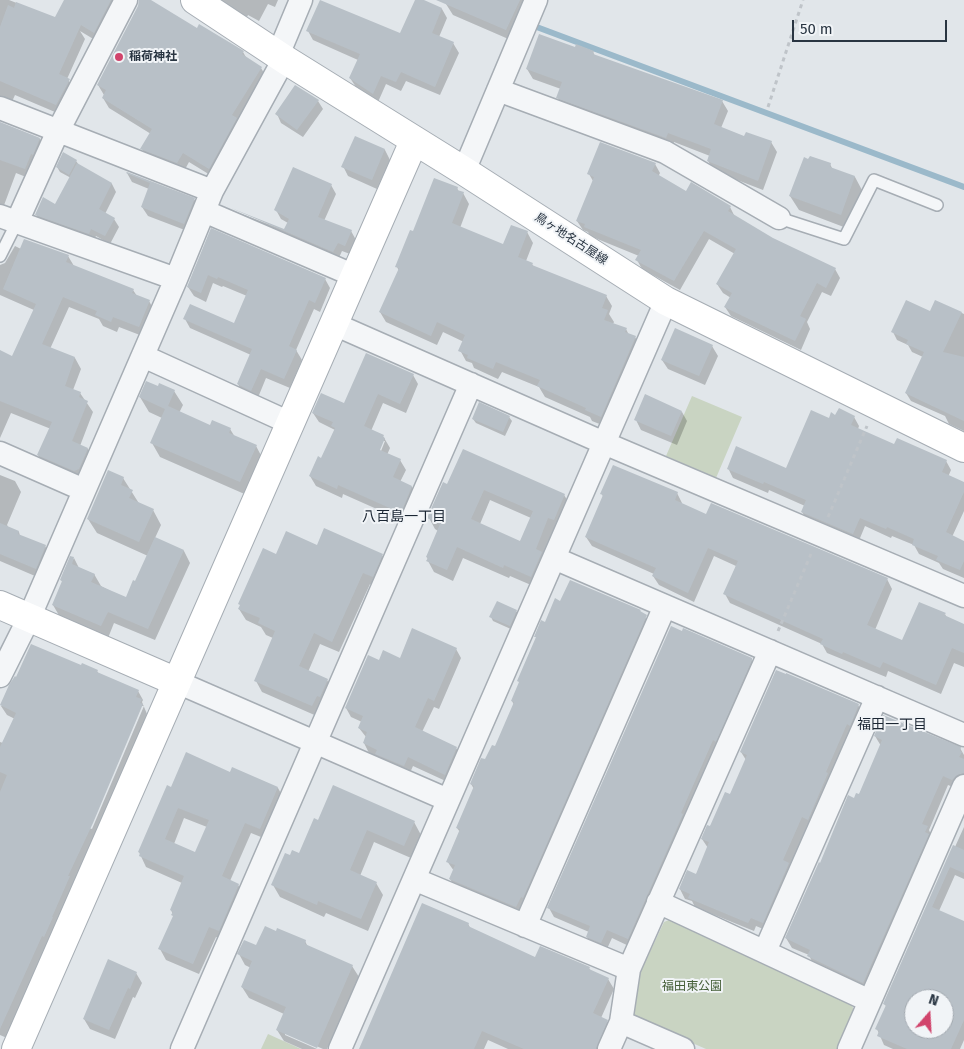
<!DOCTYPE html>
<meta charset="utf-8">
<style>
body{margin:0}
#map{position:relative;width:964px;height:1049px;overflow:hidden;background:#e1e6ea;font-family:"Fira Sans",sans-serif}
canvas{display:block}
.north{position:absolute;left:904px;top:989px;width:50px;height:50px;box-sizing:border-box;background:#f1f4f7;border:1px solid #a1a8af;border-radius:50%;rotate:19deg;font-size:14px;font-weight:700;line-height:20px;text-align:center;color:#293542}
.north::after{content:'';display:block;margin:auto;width:18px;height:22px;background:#d1446c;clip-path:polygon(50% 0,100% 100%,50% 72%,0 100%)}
.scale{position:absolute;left:792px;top:20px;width:155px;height:22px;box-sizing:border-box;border:2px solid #293542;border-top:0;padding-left:6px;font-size:15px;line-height:18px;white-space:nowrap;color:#293542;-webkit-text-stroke:4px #f1f4f7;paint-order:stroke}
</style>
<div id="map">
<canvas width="964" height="1049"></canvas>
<div class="north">N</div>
<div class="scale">50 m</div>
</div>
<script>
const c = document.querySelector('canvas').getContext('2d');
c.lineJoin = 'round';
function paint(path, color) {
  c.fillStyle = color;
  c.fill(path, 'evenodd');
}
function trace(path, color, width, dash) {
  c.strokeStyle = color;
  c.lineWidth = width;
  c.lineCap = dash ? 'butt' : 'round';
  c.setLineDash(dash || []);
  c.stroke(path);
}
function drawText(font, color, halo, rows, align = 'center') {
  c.font = font + ' "Fira Sans","Noto Sans JP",sans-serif';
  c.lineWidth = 4;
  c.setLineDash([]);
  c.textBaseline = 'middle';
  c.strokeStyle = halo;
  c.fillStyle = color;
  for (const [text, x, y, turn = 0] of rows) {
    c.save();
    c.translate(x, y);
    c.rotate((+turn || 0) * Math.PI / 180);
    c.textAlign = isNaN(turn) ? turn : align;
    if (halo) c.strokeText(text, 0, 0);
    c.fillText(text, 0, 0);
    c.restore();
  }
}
paint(new Path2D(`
 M692 396 742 417 716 478 666 456Z
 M669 920 852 1005 854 1011 837 1049H706L635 1018 630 1009 638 977 664 922Z
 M268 1034 301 1049H261Z`), '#c9d4c2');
paint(new Path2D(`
 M0 0H9L55 18 80 0H125L100 43 80 31 85 39 67 79 76 90 62 115 15 95 10 106 0 107Z
 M140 0H148L197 30 243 52 247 59 261 68 267 78 215 178 189 162 183 173 148 159 142 149 151 134 109 108 103 98 104 95 98 85 139 6Z
 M217 0H278L275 7 268 4 259 21 248 15 247 17 228 8Z
 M416 0H420L442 9 447 18 439 37 453 43 459 53 440 95 406 81 401 91 386 84 378 102 356 87 350 78 358 60 313 40 308 31 401 35Z
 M448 0H530L513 41 453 15 446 4Z
 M575 49 593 52 595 56 722 101 728 111 721 128 745 137 771 142 777 152 763 190 714 171 708 161 710 156 674 142 672 148 564 108 558 98 561 89 533 79 527 69Z
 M318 101 323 109 303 137 281 123 277 114Z
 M0 123 40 139 46 150 31 179 16 173 0 216Z
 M355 138 385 150 390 160 377 189 348 176 343 166Z
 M76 161 79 165 112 184 116 192 105 214 114 219 119 227 110 244 96 236 93 242 41 223 36 214 56 205 71 178 60 172 57 167Z
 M655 164 660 173 658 177 687 193 730 207 735 217 773 239 835 269 840 278 831 296 822 292 807 322 810 329 801 350 731 316 725 307 731 298 723 293 717 284 735 254 709 239 680 290 642 269 637 260 639 256 590 236 588 232 583 230 577 221 593 181 589 174Z
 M830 164 833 170 855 177 863 192 849 229 799 210 790 196Z
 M127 173 194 199 199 208 190 232 148 216 142 207 149 189 132 182Z
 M331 185 336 194 324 221 351 231 356 240 350 254 342 251 338 260 237 217 234 211 284 230 288 223 281 219 276 210Z
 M457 188 459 192 463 193 469 204 460 228 504 245 527 232 533 243 526 261 532 264 534 267 606 296 612 306 609 314 614 322 613 324 626 329 629 335 635 337 641 348 607 427 592 421 590 417 545 397 539 387 502 372 498 379 474 368 472 363 466 361 460 350 464 342 443 332 437 345 386 322 380 312 399 271 397 267 413 233Z
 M212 230 325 279 330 288 320 312 314 309 296 350 302 360 290 388 266 378 257 400 243 394 238 384 251 355 190 328 185 319 234 325 247 296 223 286 222 287 213 283 206 302 194 296 188 287Z
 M15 246 21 249 68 256 74 266 133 290 137 296 149 301 155 312 145 337 119 327 117 332 103 326 99 319 69 307 50 349 75 358 81 369 73 390 80 393 93 412 80 446 88 449 94 460 85 480 44 465 38 455 51 429 11 413 0 438V353L13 358 34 310 0 295V265L5 263Z
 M936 301 964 314V431L949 424 945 416 911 401 906 393 923 357 912 352 908 345 897 340 893 332 931 313Z
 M712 346 718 356 705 385 668 369 662 360Z
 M413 375 418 384 406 413 383 403 371 431 383 436 390 448 387 455 400 460 406 470 400 482 412 487 417 496 406 522 343 494 342 498 316 486 310 476 322 460 335 430 319 422 313 413 345 405ZM383 441H385L379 456 376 455Z
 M158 388 174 391 183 405 179 413 211 427 230 429 235 437 256 446 264 461 249 496 160 457 152 443 162 418 149 412 140 397Z
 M682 412 687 421 677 445 641 430 636 420Z
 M509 417 512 421 505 436 476 423 473 419Z
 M836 417H854L859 426 858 429 895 446 946 461 951 470 948 477 964 483V511L952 537 964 542V578L943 569 939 563 919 554 914 545 892 536 891 538 865 526 858 543 808 521 802 512 805 506 769 490 768 493 733 478 728 468 786 470 830 420Z
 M0 475 15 481 21 492 7 525 9 528 19 532 20 536 45 546 51 557 42 579 0 561Z
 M123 478 140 505 153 510 161 525 155 538 184 551 190 563 155 640 114 623 108 638 60 617 53 605 63 583 61 580 74 558 79 568 94 574 101 586 126 599 136 583 148 556 97 533 88 519Z
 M443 484 564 495 571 506 538 588 510 576 509 578 463 558 453 581 434 572 428 561 427 557 438 531 435 529 429 518ZM490 500 531 518 520 542 480 524Z
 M677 493 682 503V505L707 515 887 579 892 589 875 630 903 642 945 614 947 618 964 625V667L954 663 941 694 888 671 886 677 827 653 822 644 730 603 725 594 736 566 714 556 694 602 659 585 653 576 654 574 592 546 586 537 603 497 602 494Z
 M317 546 382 555 388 567 379 588 370 584 339 652 320 644 308 672 327 680 334 692 319 717 262 692 256 681 273 638 266 635 261 627 246 620 239 609 277 556Z
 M570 582 640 611 651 625 521 915 456 888 450 879 454 871 447 861 460 832 457 828 474 789 471 784 495 748 514 705 512 701 537 639 535 636 561 602Z
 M516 611 519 615 513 630 493 621 491 617Z
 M456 649 461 658 439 709 434 707 422 732 456 748 462 757 450 783 413 766 409 775 382 763 378 757 369 753 364 743 366 737 359 728 362 722 351 717 346 708 380 661 400 659Z
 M751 659 756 668 633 948 612 938 606 951 592 946 587 937 589 932 554 917 549 908Z
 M82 667 97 671 99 674 138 691 143 700 142 702 147 714 98 833 7 1038 0 1035V742L3 743 15 719 7 715 1 706ZM141 706H144L92 829 89 828Z
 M787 674 858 705 864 715 814 829 807 826 790 866 794 873 768 931 756 926 754 931 695 907 692 901 685 899 680 889 696 875 708 848 702 839 730 795 746 760 741 752Z
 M875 736 960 748 964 755V783L958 789 948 785 929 830 932 837 869 992 814 966 809 955 792 948 786 938 821 864 855 800 859 795 881 746Z
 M232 769 278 788 284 799 266 839 251 833 230 881 238 885 245 896 225 941 216 937 199 974 166 960 160 949 174 917 171 910 182 883 146 867 139 852 172 788 230 773ZM184 818 207 827 196 854 174 844Z
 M319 822H414L421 835 411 858 374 842 360 876 376 883 383 895 368 931 326 913 324 917 280 897 273 885 291 856 299 855Z
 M964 827V879L955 875 939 911 964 922V1040L960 1049H893L884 1045 877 1029 887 1007 884 1004ZM914 999H944V1029H914Z
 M468 924 471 929 536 959 589 968 591 971 608 979 614 989 601 1018 607 1021 613 1031 604 1049H508L488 1040 484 1049H360Z
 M305 941 308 947 352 966 359 977 327 1049H323L285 1032V1035L317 1049H302L284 1041 277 1030 284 1014 249 998 242 987 251 968 245 965 239 954Z
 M136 973 142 983 135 998 133 997 115 1039 90 1029 84 1019Z`), '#0003');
trace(new Path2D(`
 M535 22 534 26 964 187`), '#9bb9ca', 6);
paint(new Path2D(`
 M64 0H111L94 33 81 25 59 74 70 79 56 105 0 81V27L8 5 14 8 16 2 55 17Z
 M139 0H151L197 28 199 24 244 51 242 54 262 67 232 115 237 118 209 169 183 153 177 163 140 149 152 129 102 98 106 90 97 85 138 6Z
 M320 0 400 33 415 0H424L442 8 432 33 454 42 435 87 401 72 396 82 381 76 373 94 349 78 360 54 306 31Z
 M436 0H520L506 30Z
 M539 34 575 47 576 44 594 51 593 54 723 100 714 124 744 136 746 132 772 141 758 181 707 161 711 149 668 133 666 138 556 98 562 82 526 69Z
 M295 85 319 100 297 130 275 114Z
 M0 122 40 138 33 155 31 154 25 169 0 160Z
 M355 136 385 149 372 180 341 167Z
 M600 142 656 163 652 171 686 191 691 182 731 206 728 211 773 238 836 268 826 288 817 283 800 316 806 319 795 341 724 307 732 293 716 284 736 249 704 231 674 281 635 260 641 250 584 227 585 224 576 221 594 177 587 174Z
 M63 152 77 160 69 175 56 167Z
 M810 156 831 163 830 167 855 176 841 215 789 196 804 157 808 159Z
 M77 163 112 183 99 209 115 218 105 236 91 229 89 234 35 215 43 197 55 204Z
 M293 167 332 184 318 217 352 230 345 246 338 243 333 252 231 208 284 229 289 219 274 210Z
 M127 172 195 198 184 224 141 207 150 183 126 173Z
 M434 178 458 187 457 190 464 192 452 223 503 244 511 225 528 231 518 257 533 263 532 265 607 295 602 308 608 310 604 320 627 328 625 332 636 336 601 417 585 410 586 408 537 386 540 380 496 362 493 369 467 358 468 355 458 351 465 335 437 322 431 336 379 312 399 268 395 267 410 230 413 231Z
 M211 228 326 278 315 303 309 300 289 346 297 350 284 379 261 369 251 391 237 384 252 349 183 319 190 304 234 323 248 290 218 277 217 279 208 275 201 293 187 287Z
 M24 239 69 255 66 262 134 289 132 293 150 300 139 327 113 317 111 322 95 315 97 311 63 297 42 344 75 357 65 386 81 392 79 397 88 401 72 441 88 448 79 469 74 471 37 455 52 422 0 401V350L12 356 36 304 3 289Z
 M906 300 930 311 935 300 962 312 943 352 964 357V421L905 393 924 352 906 344 908 340 891 332Z
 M675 328 713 345 699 376 661 360Z
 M366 353 414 374 400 404 378 394 364 426 384 435 383 437 385 438 380 450 401 459 393 477 412 486 401 513 338 485 337 489 309 476 318 456 321 458 335 428 331 426 333 422 312 413 321 393 344 403Z
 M146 381 158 386 159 383 175 390 168 406 210 425 212 420 231 428 229 433 257 445 240 482 150 443 165 409 139 397Z
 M645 394 682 411 671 436 634 420Z
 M479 402 510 416 503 432 472 419Z
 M839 408 855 416 851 425 894 444 897 438 947 460 942 472 964 482V492L946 532 964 541V561L960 570 936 560 938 556 912 545 914 539 887 527 886 529 860 518 853 534 801 512 806 500 764 482 763 484 727 469 736 446 786 468 811 410 829 418 831 412 835 415Z
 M463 449 565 494 554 520 548 518 536 549 542 552 531 577 504 565 503 568 457 547 447 570 426 561 428 558 426 557 440 524 427 518 443 482 447 484ZM484 490 533 511 520 541 471 519Z
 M613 465 678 492 675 500 706 514 711 503 888 578 867 625 902 640 919 602 946 613 944 615 964 624V653L952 648 936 685 883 662 880 668 843 652 842 654 820 644 823 639 723 594 738 561 708 548 688 593 652 576 656 568 585 537 603 495 600 494Z
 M108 470 124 477 121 485 133 490 129 498 154 509 139 542 87 519Z
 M0 523 19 531 18 534 46 545 36 569 0 554Z
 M324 528 383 554 373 577 363 573 332 642 314 633 299 666 328 679 320 697 317 696 312 706 254 681 275 631 258 623 260 618 238 609 240 605 238 604 263 548 276 554 286 531 317 545Z
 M155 537 184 550 148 629 108 612 101 626 52 605 62 581 60 580 70 556 74 557 72 564 95 574 91 582 126 597 133 580 135 581Z
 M570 580 641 610 640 611 647 615 523 898 521 897 516 907 449 879 455 865 446 862 460 829 456 828 474 786 470 784 481 758 485 759 492 745 495 746 514 702 511 701 519 682 517 681 536 637H534L541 620 545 622 555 598 560 601Z
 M497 601 517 610 510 626 489 617Z
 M671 626 682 631 683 628 752 658V660L716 742 713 740 681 813 683 814 628 939 607 930 601 943 586 937 590 926 547 908Z
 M412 628 457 648 434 701 428 698 415 727 457 747 445 775 408 757 404 766 375 754 377 750 363 743 367 732 358 728 363 716 345 708 368 655 379 660 383 650 400 658Z
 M31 644 81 665 82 663 98 670 97 672 139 690 136 697 142 699 140 703 143 704 93 823 68 876H70L52 917H53L44 937 42 936 0 1029V792L7 775 0 772V747L16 713 0 705 9 685 15 676 16 677Z
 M776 670 786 674V673L859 704 850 726 847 724 826 772 828 773 808 820 802 817 783 860 789 863 763 923 751 918 748 923 688 898 690 894 679 889 687 870 696 874 709 842 701 839 707 825 710 826 725 792 730 794 747 755 740 752Z
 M883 715 961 747 960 751 962 752 959 757 964 759V773L957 775 952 780 943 776 922 824 928 826 925 832 929 834 863 983 807 956 810 950 785 938 819 862 820 863 848 795 854 798 856 793 859 794 882 740 874 736Z
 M186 752 230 772 232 767 278 787 260 829 245 823 222 876 239 884 219 931 209 927 193 964 158 949 173 916 171 915 173 912 170 910 184 876 139 856 140 853 138 852 167 785 171 787ZM178 808 209 820 195 852 165 839Z
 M333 785 415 821 404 846 367 830 350 870 377 882 361 919 318 901 317 905 271 885 285 853 290 855 292 850 299 853 314 818 318 820Z
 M953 845 964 850V873L950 867 932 907 964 921V1020L951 1049H907L877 1036 879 1031 875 1029 886 1005 883 1004ZM914 999H944V1029H914Z
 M422 903 469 923 468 926 535 957 540 946 590 967 589 969 609 978 593 1013 608 1020 596 1049H524L482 1031 474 1049H359Z
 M265 926 276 931 277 928 306 940 305 944 353 965 317 1048 276 1030 286 1007 241 987 252 961 237 954 244 940 256 945Z
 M108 959 137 972 130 989 128 988 109 1030 83 1019Z`), '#b8c0c7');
const lane = new Path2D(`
 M779 218 844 239 874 180 937 205
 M0 256 17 222`);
const street = new Path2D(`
 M278 55 301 0
 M498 90 665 152 779 218
 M0 108 212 191
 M464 171 536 0
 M204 211 355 276
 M0 216 176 279
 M17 222 58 131 126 0
 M334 324 604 443 964 596
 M143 356 290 423
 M0 453 84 490
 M554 558 964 735
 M0 676 29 618 176 279 212 191 284 59
 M177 682 448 800
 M414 879 629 969
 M658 902 870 1001
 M525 926 665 606
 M765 951 877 697
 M621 1022 683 1049
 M182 1049 471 384
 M340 1049 666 301
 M609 1049 621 1022 629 969 770 651
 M849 1049 964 786`);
const secondary = new Path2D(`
 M195 0 284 59 464 171 666 301 964 448
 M0 605 177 682
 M16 1049 414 141`);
trace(lane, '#a6adb4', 14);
trace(street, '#a6adb4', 25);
trace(secondary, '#a6adb4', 30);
trace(new Path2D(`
 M768 107 803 0
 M828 517 867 426
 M778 631 811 554`), '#bfc4c9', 3, [4, 4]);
trace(lane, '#f4f6f8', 11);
trace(street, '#f4f6f8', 22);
trace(secondary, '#fff', 28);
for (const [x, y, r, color] of [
 [119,57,5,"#d1446c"]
]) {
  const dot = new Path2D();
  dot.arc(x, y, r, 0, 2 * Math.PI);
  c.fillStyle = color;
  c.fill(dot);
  trace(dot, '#f1f4f7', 2);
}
drawText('bold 12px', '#293542', '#f1f4f7', [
 ["稲荷神社",129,57]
], 'left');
drawText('12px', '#293542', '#f1f4f7', [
 ["鳥ヶ地名古屋線",571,239,33]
]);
drawText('12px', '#435e36', '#f1f4f7', [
 ["福田東公園",692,987]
]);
drawText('14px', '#1b2633', '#f1f4f7', [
 ["八百島一丁目",404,517],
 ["福田一丁目",892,725]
]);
</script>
